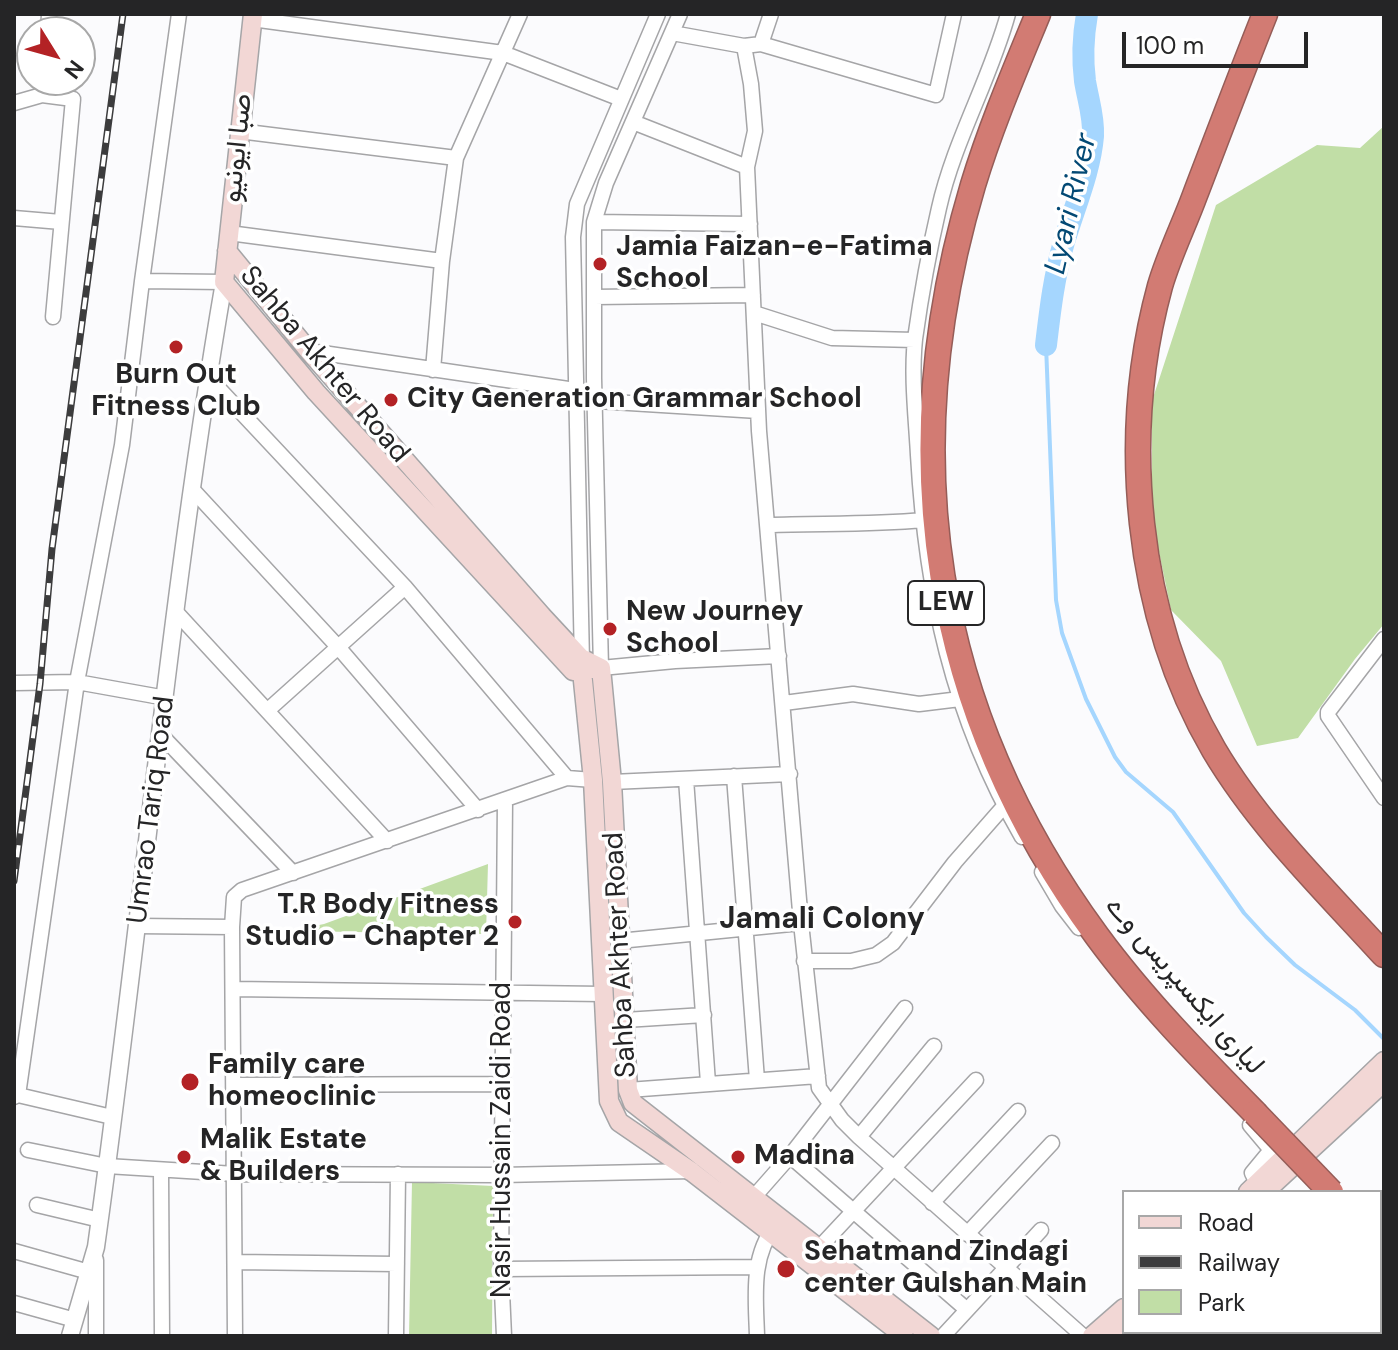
<!DOCTYPE html>
<meta charset="utf-8">
<style>
body{margin:0}
#map{position:relative;width:1398px;height:1350px;overflow:hidden;background:#fbfbfd;font-family:"DM Sans",sans-serif}
canvas{display:block}
.frame{position:absolute;inset:0;border:16px solid #252526;pointer-events:none}
.legend{position:absolute;left:1122px;top:1190px;width:260px;height:144px;box-sizing:border-box;background:#fff;border:2px solid #a8a8a8;margin:0;padding:10px 14px;list-style:none;font-size:24px;color:#252526}
.legend li{display:flex;align-items:center;gap:16px;height:40px}
.legend b{width:40px;border:2px solid #a8a8a8}
.north{position:absolute;left:16px;top:16px;width:80px;height:80px;box-sizing:border-box;background:#fff;border:2px solid #a8a8a8;border-radius:50%;rotate:127deg;font-size:22px;font-weight:700;line-height:32px;text-align:center;color:#252526}
.north::after{content:'';display:block;margin:auto;width:28px;height:36px;background:#b32225;clip-path:polygon(50% 0,100% 100%,50% 72%,0 100%)}
.scale{position:absolute;left:1122px;top:32px;width:186px;height:36px;box-sizing:border-box;border:4px solid #252526;border-top:0;padding-left:10px;font-size:24px;line-height:28px;white-space:nowrap;color:#252526;-webkit-text-stroke:6px #fff;paint-order:stroke}
</style>
<div id="map">
<canvas width="1398" height="1350"></canvas>
<div class="frame"></div>
<ul class="legend">
<li><b style="height:10px;background:#f2d7d5"></b>Road</li>
<li><b style="height:10px;background:#3c3c3d"></b>Railway</li>
<li><b style="height:22px;background:#c1dea6"></b>Park</li>
</ul>
<div class="north">N</div>
<div class="scale">100 m</div>
</div>
<script>
const c = document.querySelector('canvas').getContext('2d');
c.lineJoin = 'round';
function paint(path, color) {
  c.fillStyle = color;
  c.fill(path, 'evenodd');
}
function trace(path, color, width, dash) {
  c.strokeStyle = color;
  c.lineWidth = width;
  c.lineCap = dash ? 'butt' : 'round';
  c.setLineDash(dash || []);
  c.stroke(path);
}
function drawText(font, color, halo, rows, align = 'center') {
  c.font = font + ' "DM Sans",Vazirmatn,sans-serif';
  c.lineWidth = 7;
  c.setLineDash([]);
  c.textBaseline = 'middle';
  c.strokeStyle = halo;
  c.fillStyle = color;
  for (const [text, x, y, turn = 0] of rows) {
    c.save();
    c.translate(x, y);
    c.rotate((+turn || 0) * Math.PI / 180);
    c.textAlign = isNaN(turn) ? turn : align;
    if (halo) c.strokeText(text, 0, 0);
    c.fillText(text, 0, 0);
    c.restore();
  }
}
paint(new Path2D(`
 M1384 126V624L1355 659 1298 738 1257 746 1221 661 1171 610 1152 518V401L1216 205 1317 145 1360 148Z
 M488 864 486 934 289 931 324 924Z
 M412 1182 493 1186 492 1336H409Z`), '#c1dea6');
trace(new Path2D(`
 M1046 345 1056 600 1062 633 1086 699 1115 757 1126 772 1173 812 1244 913 1266 937 1295 965 1355 1010 1384 1039`), '#a5d6fe', 4);
trace(new Path2D(`
 M1046 345C1050 311 1054 276 1064 242 1074 208 1090 172 1093 136 1094 116 1088 100 1085 81 1082 58 1083 37 1087 14`), '#a5d6fe', 22);
const minor = new Path2D(`
 M680 14 606 183 594 222V378L601 668 675 661 779 656
 M1008 14C990 80 954 141 939 208 929 251 921 296 915 339 911 377 916 417 918 455 926 593 952 716 1022 837
 M252 19 503 53 621 99
 M48 32 49 14
 M672 33 744 46 761 44 936 95 954 14
 M761 44 771 14
 M744 46 751 84 755 131 747 167 759 431 801 923 819 1088 842 1120 859 1137 1083 1336
 M14 103 42 95 73 99 53 317
 M633 122 747 167
 M239 131 456 158
 M14 218 61 222
 M594 222 750 224
 M229 233 442 261
 M142 281 224 282
 M594 297 753 295
 M754 313 832 338 915 340
 M309 351 575 390
 M433 370 442 261 456 158 520 14
 M208 377 405 587 567 778
 M597 401 758 411
 M192 489 339 648 478 810
 M768 525C820 523 871 525 923 520
 M176 612 387 841
 M1384 639 1328 712V716L1384 798
 M582 662 573 237 577 204 658 14
 M14 683 77 682 166 698
 M784 703 853 694 919 704 960 699
 M268 710 405 587
 M161 735 293 873
 M734 776 757 1080
 M686 779 708 1083
 M612 782 790 774
 M1042 872 1062 906 1079 928
 M137 926 232 927
 M619 941 801 923
 M804 961H851L876 955 893 943 955 862 1005 805
 M233 989 603 994
 M625 1020 704 1015
 M234 1085 502 1084
 M628 1090 818 1076
 M18 1095 77 682 122 445 142 281 179 14
 M14 1097 18 1095 112 1117
 M1250 1125 1271 1150 1252 1173 1257 1183
 M859 1137 934 1046
 M28 1150 107 1166 235 1174 501 1175 692 1171
 M790 1156 966 1309
 M161 1171 162 1336
 M753 1198 790 1156 905 1008
 M932 1203 1018 1111
 M37 1205 100 1220
 M967 1234 1052 1143
 M818 1249 976 1080
 M14 1251 89 1272
 M235 1262 397 1264
 M501 1269 756 1267
 M14 1303 75 1320
 M96 1336V1260
 M235 1336 232 927 234 897 242 890 567 778 593 780
 M396 1336 398 1174
 M504 1336 501 1269 505 800
 M757 1336C756 1299 750 1256 776 1225
 M943 1336 1041 1230`);
const tertiary = new Path2D(`
 M1205 1332 1208 1336
 M70 1336 96 1247C141 926 169 602 224 282`);
const secondary = new Path2D(`
 M253 14 224 282 316 392 573 671 601 668
 M227 251 309 351 542 616 581 658 601 668
 M601 668 612 782 628 1090 633 1103 931 1336
 M582 671 593 780 609 1101 619 1122 692 1172 904 1336
 M1267 1190 1384 1082
 M1248 1192 1384 1061
 M1092 1336 1124 1308
 M1113 1336 1124 1325`);
const motorway = new Path2D(`
 M1038 14C1015 70 991 126 973 185 893 453 930 709 1097 936 1144 1000 1200 1057 1255 1113
 M1265 14C1241 74 1218 135 1195 195 1184 225 1169 255 1160 286 1119 436 1135 615 1214 750 1259 826 1325 890 1384 955
 M1380 1242 1384 1246`);
trace(minor, '#a5a5a7', 17);
trace(tertiary, '#a5a5a7', 19);
trace(secondary, '#a5a5a7', 21);
trace(motorway, '#955d58', 27);
trace(minor, '#fff', 14);
trace(tertiary, '#fff', 16);
trace(secondary, '#f2d7d5', 18);
trace(motorway, '#d27b73', 24);
const rail = new Path2D(`
 M14 881 40 684 52 549 123 14`);
trace(rail, '#3c3c3d', 7);
trace(rail, '#fff', 4, [12]);
const motorwayBridge = new Path2D(`
 M1255 1113 1331 1192`);
trace(motorwayBridge, '#955d58', 27, []);
trace(motorwayBridge, '#d27b73', 24);
for (const [x, y, r, color] of [
 [600,264,8,"#b32225"],
 [176,347,8,"#b32225"],
 [391,400,8,"#b32225"],
 [610,629,8,"#b32225"],
 [515,922,8,"#b32225"],
 [190,1082,10,"#b32225"],
 [184,1157,8,"#b32225"],
 [738,1157,8,"#b32225"],
 [786,1269,10,"#b32225"]
]) {
  const dot = new Path2D();
  dot.arc(x, y, r, 0, 2 * Math.PI);
  c.fillStyle = color;
  c.fill(dot);
  trace(dot, '#fff', 3);
}
for (const [x, y, w] of [
 [946,603,76]
]) {
  const box = new Path2D();
  box.roundRect(x - w / 2, y - 22, w, 44, 6);
  c.fillStyle = '#fff';
  c.fill(box);
  trace(box, '#252526', 2);
}
drawText('bold 26px', '#252526', null, [
 ["LEW",946,603]
]);
drawText('28px', '#252526', '#fff', [
 ["صبا ایونیو",238,148,-84],
 ["Sahba Akhter Road",324,365,50],
 ["Umrao Tariq Road",152,810,-83],
 ["Sahba Akhter Road",621,955,-93],
 ["لیاری ایکسپریس وے",1184,986,49],
 ["Nasir Hussain Zaidi Road",503,1140,-90]
]);
drawText('bold 28px', '#252526', '#fff', [
 ["Jamia Faizan-e-Fatima",616,248],
 ["School",616,280],
 ["Burn Out",176,376,"center"],
 ["Fitness Club",176,408,"center"],
 ["City Generation Grammar School",407,400],
 ["New Journey",626,613],
 ["School",626,645],
 ["T.R Body Fitness",499,906,"right"],
 ["Studio - Chapter 2",499,938,"right"],
 ["Family care",208,1066],
 ["homeoclinic",208,1098],
 ["Malik Estate",200,1141],
 ["& Builders",200,1173],
 ["Madina",754,1157],
 ["Sehatmand Zindagi",804,1253],
 ["center Gulshan Main",804,1285]
], 'left');
drawText('italic 30px', '#034974', '#fff', [
 ["Lyari River",1072,204,-77]
]);
drawText('bold 30px', '#252526', '#fff', [
 ["Jamali Colony",822,920]
]);
</script>
